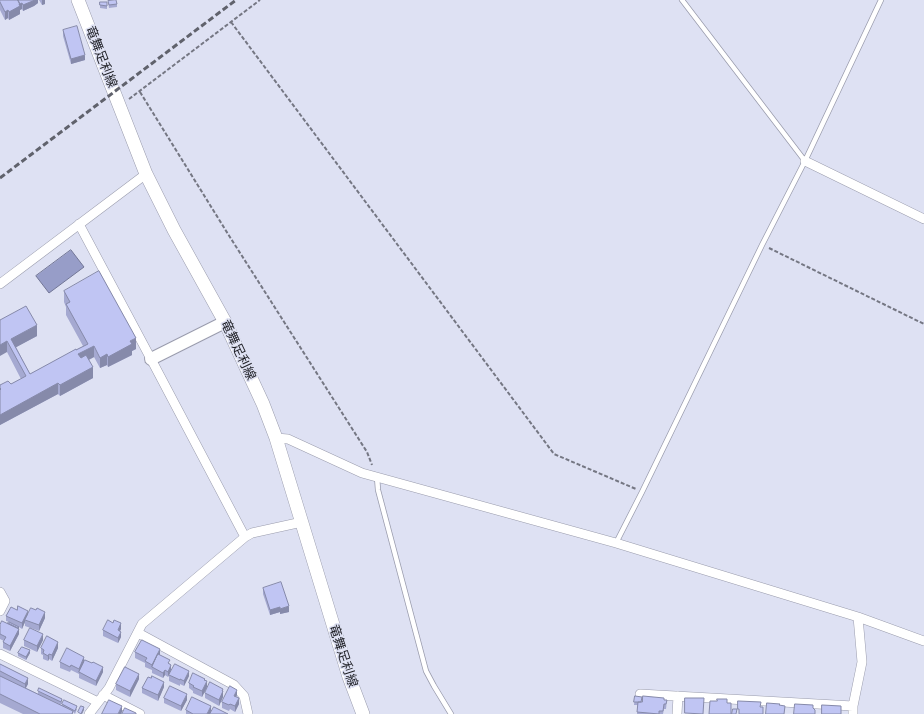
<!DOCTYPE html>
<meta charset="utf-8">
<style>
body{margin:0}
canvas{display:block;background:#dee1f3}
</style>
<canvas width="924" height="714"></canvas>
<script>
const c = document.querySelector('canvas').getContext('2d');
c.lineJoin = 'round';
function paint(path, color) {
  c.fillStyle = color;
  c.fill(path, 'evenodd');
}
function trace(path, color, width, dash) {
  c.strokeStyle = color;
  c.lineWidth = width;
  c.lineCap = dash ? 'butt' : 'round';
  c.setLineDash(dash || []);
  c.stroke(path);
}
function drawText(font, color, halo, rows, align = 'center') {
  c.font = font + ' Cabin,"Noto Sans JP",sans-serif';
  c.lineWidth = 3;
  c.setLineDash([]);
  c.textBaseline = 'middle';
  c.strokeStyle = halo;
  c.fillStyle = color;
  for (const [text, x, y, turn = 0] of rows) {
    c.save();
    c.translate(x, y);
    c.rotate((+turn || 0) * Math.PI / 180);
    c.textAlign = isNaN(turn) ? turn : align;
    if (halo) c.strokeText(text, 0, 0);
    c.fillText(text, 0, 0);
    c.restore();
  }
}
const water = new Path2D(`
 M71 250 84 267 49 293 36 276Z`);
paint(water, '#979dc8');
trace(water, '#727696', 1);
const service = new Path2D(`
 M682 0 805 161
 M377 477 378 490 426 671 434 686 451 714
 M616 543 642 492 762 245 805 161 881 0`);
const minor = new Path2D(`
 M805 161 924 219
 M79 224 151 359 245 537
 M0 284 146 174
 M276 438 288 439 362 473 616 543 858 617 924 641
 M0 592 5 601 0 611
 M138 633 234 685 244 696 248 714
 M0 654 98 702
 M640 694 853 706
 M103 695 140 714
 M89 714 109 688 142 624 245 537 252 533 302 522
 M677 714 678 696
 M853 714V706L862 662 858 617`);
const tertiary = new Path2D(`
 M151 359 225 322`);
const secondary = new Path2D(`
 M78 0 146 174 174 230 225 322 263 404 276 438 349 677 363 714`);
trace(service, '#9a9cad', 6);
trace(minor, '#9a9cad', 10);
trace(tertiary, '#9a9cad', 14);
trace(secondary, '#9a9cad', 14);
trace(new Path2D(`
 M231 22 554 454 636 489
 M140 92 228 234 367 452 372 465
 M129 99 260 0
 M769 248 924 324`), '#757783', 2, [4, 2]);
trace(service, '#fff', 4.5);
trace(minor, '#fff', 9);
trace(tertiary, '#fff', 12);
trace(secondary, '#fff', 13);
trace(new Path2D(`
 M0 178 236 0`), '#60626c', 3, [6, 3]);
paint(new Path2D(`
 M0 0H38V3L34 6 23 11 22 9 20 10V8V14L9 20 8 18 5 20 0 10Z
 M39 0H45V4L42 5Z
 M108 1 117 4V7L109 8Z
 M100 2H107V9L100 8Z
 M63 30 85 60 71 64 63 36Z
 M64 291 136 349 132 351V355L108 367 107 365 100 368 94 357 89 360 93 378 60 396 58 394 0 425V385L11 384 21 379 7 352 0 320 37 336 16 347 30 374 83 346 66 315V307L64 302Z
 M263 588 289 612 280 614V612L270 615 263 594Z
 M28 615 45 618 39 631 25 626V622L22 629 19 627V634L10 651 3 648V642L4 641 0 639V625L8 623 9 622 6 621V616Z
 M121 629 120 631 121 637 118 643 103 636V630Z
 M24 640H43L37 652 24 646Z
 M41 648H58L52 661 49 659 48 661 43 659V655L41 654Z
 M135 652 160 654V655L170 664 171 670 168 677 165 675 163 678 152 673V670L145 667V663L135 658Z
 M18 653H30L26 660 18 656Z
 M60 662H84L103 672 96 686 79 678V673V674L71 670 70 672 60 668Z
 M0 664 28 684 26 688 62 706V704L77 709 75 714 73 712V714H23L0 703Z
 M169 675 189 676 184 686 180 684V686L169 681Z
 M151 678 164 687 158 701 142 693V688Z
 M139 679 130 697 116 690V684Z
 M205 680 207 687 202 697 193 693V691L189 688V683Z
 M38 691 62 702 61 705 38 694Z
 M223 691V697L219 706 205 698V693Z
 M237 695 236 697 239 704 235 712 230 709 229 711 222 708V702Z
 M635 696 641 702 667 700 666 709H664L663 714H637L638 705H634Z
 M164 698 187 700 181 711 164 703Z
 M186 710 211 712 210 714H186Z`), '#a5a9d1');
paint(new Path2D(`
 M35 0H38V3L34 6 23 11V5Z
 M42 0H45V4L42 5Z
 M22 3V9L20 10V4Z
 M19 4H20V14L9 20V12Z
 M8 10V18L5 20V12Z
 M85 55V60L71 64V59Z
 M37 325V336L11 350V339Z
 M136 338V349L132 351V355L108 367V357L130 341Z
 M7 341V352L0 356V345Z
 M94 346V357L78 365V354Z
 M107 354V365L100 368V358Z
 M93 367V378L60 396V385Z
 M58 383V394L0 425V415Z
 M289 606V612L280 614V609Z
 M280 607V612L270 615V610Z
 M28 611V617L25 620V622L22 629V623Z
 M45 612V618L39 631V625Z
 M121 623V629L118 635V630Z
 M19 627V634L10 651V646Z
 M121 632V637L118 643V638Z
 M43 634V640L37 652V646Z
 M58 642V648L52 661V655Z
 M160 649V654L153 668 152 667V665Z
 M30 650V653L26 660V657Z
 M49 654V659L48 661V656Z
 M84 657V662L79 674V669Z
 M171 665V670L168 677V672Z
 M103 667V672L96 686V681Z
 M165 670V675L163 678V673Z
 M189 671V676L184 686V681Z
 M139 674V679L130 697V691Z
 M28 678V684L25 689V684Z
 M207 681V687L202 697V691Z
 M164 682V687L158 701V695Z
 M223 689V697L219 706V700Z
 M237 690V695L234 701V696Z
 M187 694V700L181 711V706Z
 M239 698V704L235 712V706Z
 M122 706V712L121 714H118Z
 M211 706V712L210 714H207Z
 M84 707V710L82 714H81Z`), '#868aaa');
const building = new Path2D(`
 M0 0H18L20 4H19L20 6 9 12 8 10 5 12 0 2Z
 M18 0H35L23 5 22 3 20 4Z
 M116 0 117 4 109 5 108 1Z
 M100 2H107V6L100 5Z
 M77 26 85 55 71 59 63 30Z
 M99 271 136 338 130 341 132 344 108 357 107 354 100 358 94 346 78 354 81 358 86 355 93 367 60 385 58 383 0 415V390L1 389 0 388V385L8 381 11 384 26 376 7 341 0 345V320L26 306 37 325 11 339 30 374 76 349V350L88 344 66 304 70 302 64 291Z
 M281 582 289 606 280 609V607L270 610 263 588Z
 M18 606 28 611 22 623 6 616 11 607 17 610Z
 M31 608 36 610 37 608 45 612 39 625 25 620Z
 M108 620 113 623 114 620 121 623 118 630 121 632 118 638 103 630Z
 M2 621 19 629 10 646 3 642 6 637 0 634V625Z
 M9 622 19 627 18 628 8 623Z
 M30 628 43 634 37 646 24 640Z
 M47 636 58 642 52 655 49 654 48 656 43 653 44 650 41 648Z
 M142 640 160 649 152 665 145 661 147 658 135 652Z
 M22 647 30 650 26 657 18 653Z
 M67 648 84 657 79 669 71 665 70 667 60 662Z
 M158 654 170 660 168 663 171 665 168 672 165 670 163 673 152 667Z
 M85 660 92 663 93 662 103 667 96 681 79 672Z
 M0 664 28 678 25 684 0 671Z
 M175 664 189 671 184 681 180 679V680L169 675Z
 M125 667 139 674 130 691 116 684Z
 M193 673 205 679 204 680 207 681 202 691 193 687 194 686 189 683Z
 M0 676 73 711 72 714H40L0 694Z
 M152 676 164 682 158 695 142 688 148 677 151 678Z
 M210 682 223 689 222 691H223L219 700 205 693Z
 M170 686 187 694 181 706 164 698Z
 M230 686 237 690 234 696 239 698 235 706 230 704 229 705 222 702Z
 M39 688 62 699 61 702 38 691Z
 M635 696 642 697 641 702H634Z
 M643 696 664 698V700H667L666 704H664L663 711H659V714L637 712 638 702H642Z
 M192 697 211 706 207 714H193L186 710Z
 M685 698H704L703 714 685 713Z
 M717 699H727V703H731V714H709L710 701H717Z
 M64 700 77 706 75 711 62 704Z
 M109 700 122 706 118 714H102Z
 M738 701 761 702 760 707H763V714H739V709H738Z
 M767 703 780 704 779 705 785 706 784 714H766Z
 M795 704 813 705V708L815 710V714H794Z
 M822 705 841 706V714H822Z
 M81 706 84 707 81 714 78 712Z
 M214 707 228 714H210Z
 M125 708 136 713V714H122Z
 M733 709H737L736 714H732Z`);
paint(building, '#c0c5f3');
trace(building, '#868aaa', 1);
drawText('13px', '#1b1c22', '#dee1f3', [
 ["竜舞足利線",101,57,69],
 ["竜舞足利線",238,350,65],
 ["竜舞足利線",343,656,72]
]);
</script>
